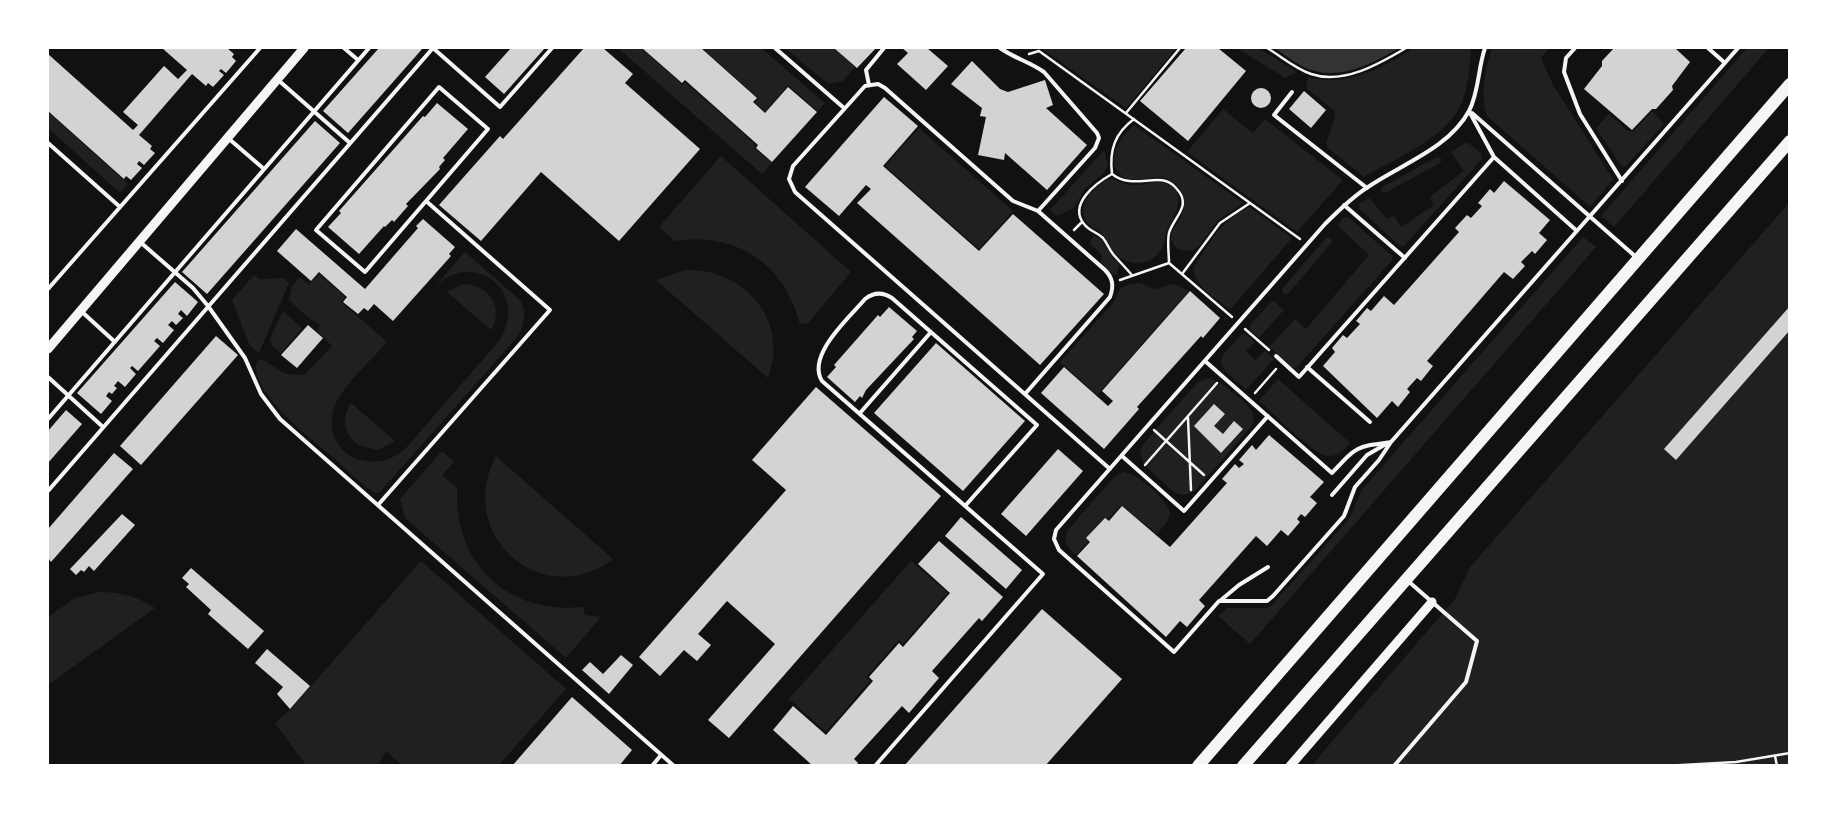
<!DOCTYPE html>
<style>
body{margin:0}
#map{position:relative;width:1837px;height:813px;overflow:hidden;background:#111;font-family:"DejaVu Sans",sans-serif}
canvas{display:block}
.frame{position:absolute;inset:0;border:49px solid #fff;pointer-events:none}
</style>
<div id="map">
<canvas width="1837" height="813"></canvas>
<div class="frame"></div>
</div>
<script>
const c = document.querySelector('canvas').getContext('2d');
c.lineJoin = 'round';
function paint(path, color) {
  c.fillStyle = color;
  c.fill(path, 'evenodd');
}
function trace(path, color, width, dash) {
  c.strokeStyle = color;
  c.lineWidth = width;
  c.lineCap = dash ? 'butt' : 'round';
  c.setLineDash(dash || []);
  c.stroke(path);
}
paint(new Path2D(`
 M618 48H643L642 49 683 85 685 82 756 145 754 148 772 163 762 174Z
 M702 48H761L825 103 818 111 788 85 765 112 755 103 758 98Z
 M785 48H833L855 67 843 81 828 84Z
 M1041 48H1177L1126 108Z
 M1237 48H1258L1297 72 1285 78Z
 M1413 48H1470L1471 52C1469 72 1468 94 1457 112 1438 142 1394 159 1364 177L1328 148 1326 143 1335 117V111L1306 88 1308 77C1345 87 1383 69 1413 48Z
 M1492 48H1549L1541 58 1553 85 1613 179 1591 206 1588 205 1487 116C1480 97 1485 67 1492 48Z
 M1747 48H1769L1614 227 1601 216Z
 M1223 109 1253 133 1265 119 1343 180 1297 232 1187 152Z
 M1652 111 1664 124 1626 166 1622 167 1596 128 1609 114 1628 131H1634Z
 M48 112 128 184 120 193 48 128Z
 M1134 125 1243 203 1218 220 1200 245 1192 251 1177 249 1171 240C1170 228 1180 223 1183 212 1188 197 1178 180 1161 177 1150 176 1139 182 1127 179 1102 166 1118 138 1134 125Z
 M919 128 1013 211 979 249 885 166Z
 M1467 142 1481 153 1482 159 1404 246H1400L1359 209V204L1369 198 1387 219 1394 216 1401 227 1434 205 1430 197 1464 171 1451 152Z
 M1104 150 1108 164 1104 173 1085 189 1074 208 1057 216 1050 210Z
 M721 156 851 272 808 323 800 324C784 263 737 232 675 241L659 227Z
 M1437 157 1442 159 1440 163 1385 193 1381 192 1382 187Z
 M1110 179C1117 180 1124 185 1132 185 1141 186 1149 182 1158 182 1186 183 1180 209 1170 224 1164 235 1166 246 1157 255 1144 267 1123 265 1113 251 1109 246 1107 240 1103 235 1098 229 1090 228 1086 221 1076 204 1095 185 1110 179Z
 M1789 203V765L1311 766 1455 599 1470 567Z
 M1249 207 1292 238 1230 310C1218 299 1191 285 1194 267 1210 242 1221 220 1249 207Z
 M1343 217H1348L1392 256V260L1297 367 1293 368 1269 347 1295 319 1306 329 1369 255 1338 226Z
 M1093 235 1102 240 1119 264 1117 274 1114 275 1101 263 1102 256 1090 243Z
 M1327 237 1331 238 1332 242 1288 294H1283L1282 289Z
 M1583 237 1596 247 1250 644 1218 616 1227 608H1267L1271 606 1349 519 1361 491Z
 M465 252 521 301C526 314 525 322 519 335L380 492 376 493C360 485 347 470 334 458 313 440 248 392 257 361L261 359 286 374 304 375 332 346 317 331 320 324 310 319 289 300 292 286 300 277 309 285 319 274 345 297 341 302 387 342C372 360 338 389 333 411 323 456 374 478 406 448L499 341C530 294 477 248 435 286Z
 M685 270C744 268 790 320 768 378L656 280Z
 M254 275 260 279 284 278 289 283 259 353 250 346 232 300Z
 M1140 283 1154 289 1174 284 1189 291 1097 395 1060 362 1113 303 1120 289 1129 284Z
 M463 284C488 284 505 307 491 330L447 292Z
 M1271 302 1274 301 1284 310 1259 338 1250 330V325Z
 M283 311 302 328 281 353 273 347 270 339Z
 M1245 334 1255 342 1246 351 1255 360 1265 351 1274 359 1246 390 1224 370 1221 362 1223 355 1241 335Z
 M1207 378C1218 378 1247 402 1252 412 1255 417 1253 422 1251 427L1194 492 1184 495 1175 493 1144 465 1140 452 1144 443 1197 383Z
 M1278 379 1350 443C1344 451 1337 457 1327 456 1314 455 1272 412 1259 401Z
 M351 403 395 441 378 450 358 445C344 433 341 418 351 403Z
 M442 451 454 462 442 475 457 488C454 564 508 615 583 607L585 615 601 617 566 658 405 518 400 499Z
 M496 456 613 559C542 613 454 534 496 456Z
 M1124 472C1137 473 1168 500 1170 513L1167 522 1157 534 1121 505 1076 555C1068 548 1062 541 1068 530L1114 477Z
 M421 561 566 689 499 765H402L386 751 378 765H306L275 723 290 710Z
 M911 561 948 593 903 644 899 640 866 677 870 681 826 732 789 699Z
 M99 592C120 592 137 596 155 608L48 685V617L75 598Z`), '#202020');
paint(new Path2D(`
 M1274 48H1399C1374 63 1341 80 1311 70 1297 65 1286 55 1274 48Z`), '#333');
paint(new Path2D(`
 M162 48H227L234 54 232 57 236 61 226 73 221 69 219 71 224 75 213 87 208 83 206 86 192 74 139 135 152 146 150 149 155 153 144 165 139 161 137 164 142 168 131 180 126 176 124 179 48 111V54L133 130 138 125 123 112 164 66 178 79 187 70Z
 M379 48H423L348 133 323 111Z
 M511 48H545L504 94 485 77Z
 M584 48H603L633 74 625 83 700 149 619 241 541 172 481 241 439 205 500 136 503 139Z
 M642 48H701L757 98 753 102 765 113 788 87 817 112 772 162 756 148 758 145 685 80 682 83Z
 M834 48H876L857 68Z
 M902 48H927L948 66 926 90 897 64 908 53Z
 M1186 48H1218L1246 71 1188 141 1140 101Z
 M1614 48H1675L1690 62 1672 86 1673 90 1656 109H1652L1632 130 1584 89 1602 66V61Z
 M972 61 1000 89 1008 92 1045 80 1053 105 1046 108 1087 145 1047 190 1005 153 1004 160 978 155 986 117 980 116 982 108 951 84Z
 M1251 98a10 10 0 1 1 20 0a10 10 0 1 1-20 0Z
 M1304 91 1326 110 1311 128 1289 109Z
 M884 97 918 126 883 166 979 251 1013 214 1104 294 1040 365 857 203 871 189 866 185 839 216 805 187Z
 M437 103 468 129 443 158 445 160 439 167 440 169 406 204 408 206 394 222 392 220 385 227 384 226 359 254 328 227 341 213 339 211 423 116 425 117Z
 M315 121 340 143 207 294 182 272Z
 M1504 181 1550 220 1539 233 1547 240 1535 254 1532 251 1521 262 1525 266 1513 279 1504 272 1427 361 1433 366 1421 381 1417 378 1407 389 1410 392 1398 407 1392 401 1377 418 1323 366 1335 352 1332 348 1343 335 1347 338 1360 324 1356 321 1367 308 1371 311 1384 296 1394 305 1459 232 1455 228 1467 215 1471 218 1482 206 1478 203 1490 189 1494 193Z
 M423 219 455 247 449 254 451 256 393 321 374 304 368 311 364 308 358 314 343 302 347 297 319 272 311 281 277 251 296 229 365 289 418 228 416 226Z
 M175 282 198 302 187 316 181 310 178 314 183 318 176 325 172 321 168 325 174 330 163 343 157 338 154 341 160 346 138 371 132 366 130 368 136 374 125 387 118 381 114 386 117 388 112 394 109 392 106 396 112 401 101 414 77 393Z
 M1190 291 1220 318 1203 338 1201 336 1137 407 1139 409 1104 449 1041 393 1064 367 1108 406 1113 401 1102 391Z
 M1790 306V330L1676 460 1664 449Z
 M889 307 917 331 912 337 914 339 866 390 862 398 860 396 855 402 827 377 836 367 834 365 878 315 880 317Z
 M308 325 323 338 297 368 281 355Z
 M216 336 238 355 141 465 120 446Z
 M936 343 1025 421 963 491 874 413Z
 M816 387 941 496 729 738 708 720 775 644 727 601 698 634 711 645 697 661 684 650 660 676 639 657 786 490 752 460Z
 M1214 404 1225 414 1214 426 1223 434 1234 421 1243 429 1221 453 1194 426Z
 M66 410 82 424 48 463V431Z
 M1269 435 1324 482 1310 497 1317 503 1305 517 1301 514 1297 519 1300 522 1288 536 1281 530 1267 546 1256 536 1199 600 1205 606 1187 627 1180 621 1166 637 1077 556 1090 542 1086 538 1105 518 1109 521 1122 506 1170 547 1227 483 1222 479 1235 464 1239 468 1244 464 1239 460 1252 445 1256 450Z
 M1058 449 1083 471 1026 536 1001 514Z
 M114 453 133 469 51 562 48 558V529Z
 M122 514 135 525 94 571 89 566 84 572 81 570 76 575 70 569Z
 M961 517 1022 570 1006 589 945 536Z
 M939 541 1003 597 982 621 979 618 932 671 939 678 909 713 902 706 854 759 858 763 856 766H813L773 730 793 706 826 735 873 681 869 677 899 643 903 647 950 593 918 564Z
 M191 568 264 631 248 649 208 614 211 610 186 587 189 584 182 578Z
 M1042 609 1122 679 1045 766H904Z
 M267 649 310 686 290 709 277 694 283 687 255 663Z
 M621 655 633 665 609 694 582 670 590 662 603 674Z
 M572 697 632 750 619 766H512Z`), '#d3d3d3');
trace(new Path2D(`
 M1267 48C1281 56 1294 68 1311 74 1343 85 1379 64 1406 48
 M1029 54 1039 51 1300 239
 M1126 113 1180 48
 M1112 174C1109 150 1115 133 1134 119
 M1074 230 1082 222
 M1131 274C1125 267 1119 261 1113 254 1109 249 1107 243 1103 238 1097 232 1089 231 1084 224 1068 204 1096 183 1112 174 1135 192 1160 169 1176 188 1193 206 1174 216 1169 233 1167 242 1169 254 1169 263
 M1182 274 1220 223 1250 203
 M1120 280 1169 263 1232 317
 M1245 329 1269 350
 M1255 393 1276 369
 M1188 418 1191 490
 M1154 430 1204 475
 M1145 465 1217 383
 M1775 756 1777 766
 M1664 766 1736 762 1790 753`), '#f5f5f5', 2.5);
trace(new Path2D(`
 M344 48 358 60
 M775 48 844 108
 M1000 48C1014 58 1030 62 1044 72L1097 133 1099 138 1095 148 1038 211
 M1485 48C1478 68 1479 92 1469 111 1449 148 1402 164 1368 187 1352 197 1338 211 1325 224L1056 530 1054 539 1059 550 1174 652 1219 601H1267L1273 596 1344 516 1355 487 1379 460 1391 442 1738 48
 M1575 48 1566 58 1564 72 1580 114 1622 181
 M1708 48 1725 63
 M277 79 350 143
 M869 85 866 70 884 48
 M439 87 488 129 365 272 316 230Z
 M1292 92 1274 115 1367 188
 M1472 113 1636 257
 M228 138 264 169
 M48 143 120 207
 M1494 157 1577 231
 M1344 205 1405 258
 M139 241 193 288 208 306 245 358 261 394 280 419 674 766
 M48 289 260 48
 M81 311 115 342
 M1276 356 1299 377 1494 157 1469 111
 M1205 361 1332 473C1357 446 1355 447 1391 442
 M1307 367 1370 422
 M48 377 103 427
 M1025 394 1110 297C1114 286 1113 278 1105 270L1038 211 1013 201 885 88 878 84 865 86 793 166 789 179 795 192 1110 469
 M860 413 931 332
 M48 419 369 48
 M1122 456 1184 511 1268 416
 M48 491 433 48 500 107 552 48
 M1332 495 1367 455 1386 444
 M378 505 550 310 426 201
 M1221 600 1239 585 1268 567
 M652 766 661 755
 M875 766 1043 574 822 381C806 355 850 317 865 299 874 292 883 292 892 298L1037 425 965 506
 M1394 766 1466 682 1477 641 1408 581`), '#f5f5f5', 4);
trace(new Path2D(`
 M48 349 304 48
 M1290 766 1432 602`), '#f5f5f5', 9);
trace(new Path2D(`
 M1198 766 1790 84
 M1243 766 1790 141`), '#f5f5f5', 12);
</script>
